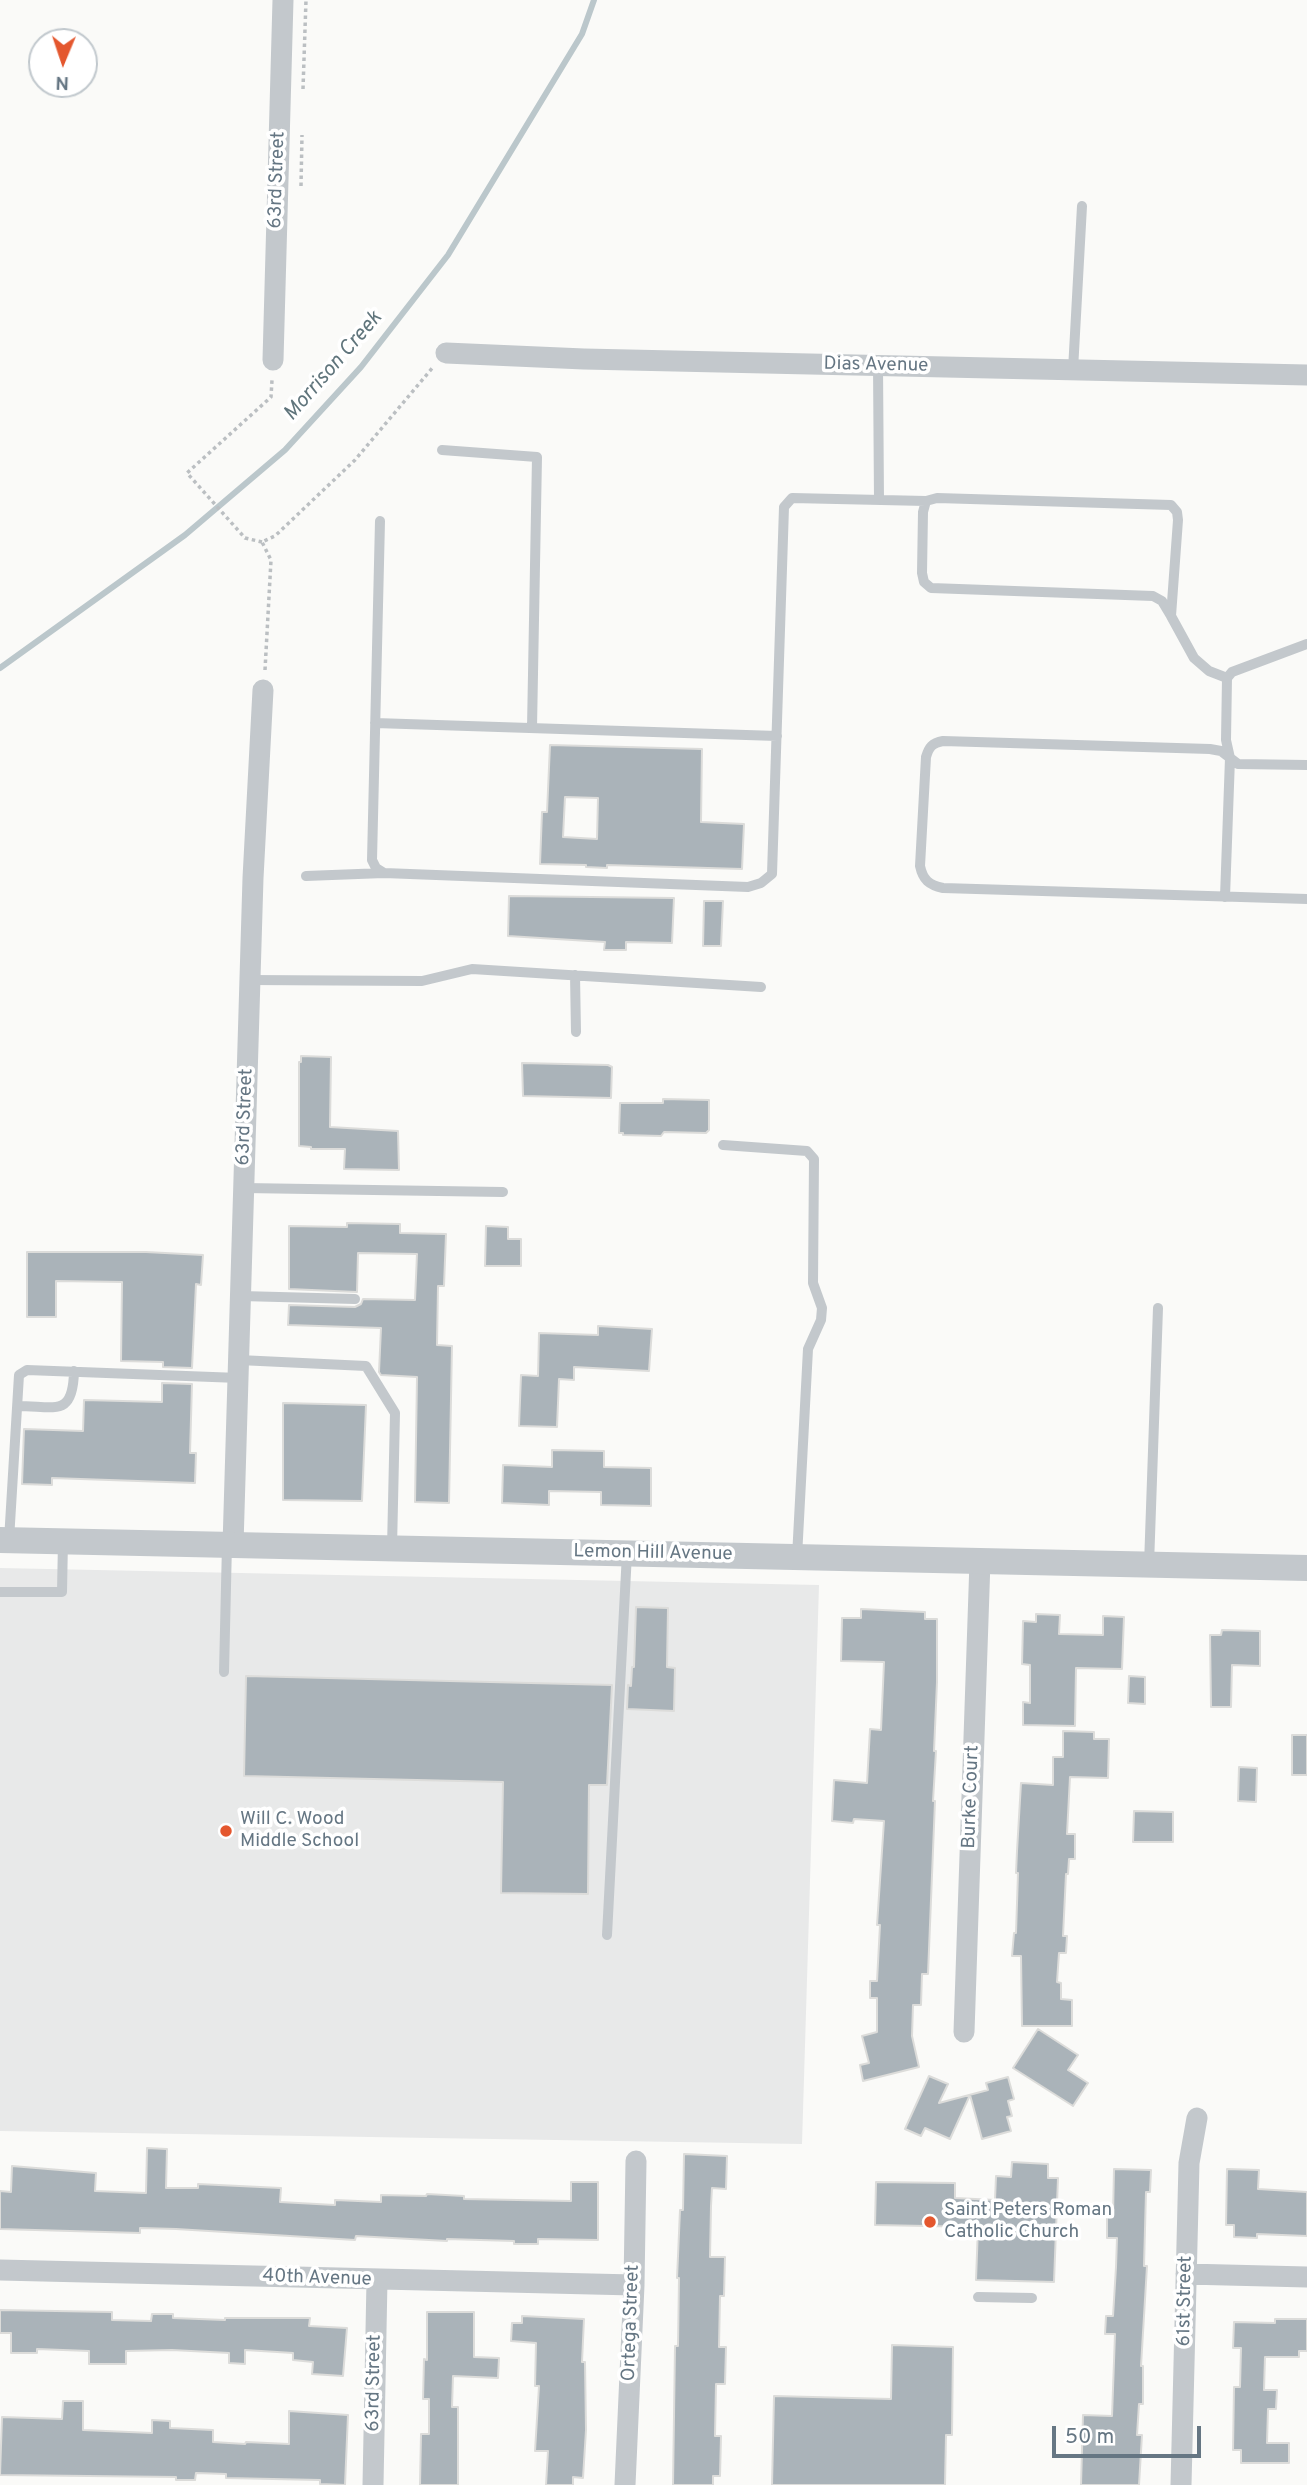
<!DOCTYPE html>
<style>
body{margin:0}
#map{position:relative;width:1307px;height:2485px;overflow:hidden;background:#fafaf8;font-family:Overpass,sans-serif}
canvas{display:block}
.north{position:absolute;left:28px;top:28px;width:70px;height:70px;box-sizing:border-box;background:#fff;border:2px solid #c1c8cd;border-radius:50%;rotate:182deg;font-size:19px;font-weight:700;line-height:28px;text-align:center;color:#657683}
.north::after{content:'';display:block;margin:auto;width:24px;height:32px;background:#e4572e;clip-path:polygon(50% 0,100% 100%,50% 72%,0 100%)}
.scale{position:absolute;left:1052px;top:2426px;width:149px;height:32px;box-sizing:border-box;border:4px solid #657683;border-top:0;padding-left:9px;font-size:21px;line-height:24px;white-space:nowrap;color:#657683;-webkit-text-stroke:5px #fff;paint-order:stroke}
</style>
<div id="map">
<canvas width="1307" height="2485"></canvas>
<div class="north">N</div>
<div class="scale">50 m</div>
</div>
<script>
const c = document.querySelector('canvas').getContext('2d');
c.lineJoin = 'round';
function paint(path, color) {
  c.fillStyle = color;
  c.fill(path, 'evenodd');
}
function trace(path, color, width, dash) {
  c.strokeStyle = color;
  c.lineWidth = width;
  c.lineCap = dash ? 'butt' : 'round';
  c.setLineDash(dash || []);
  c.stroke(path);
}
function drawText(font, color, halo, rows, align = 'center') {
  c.font = font + ' Overpass,sans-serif';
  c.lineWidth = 7;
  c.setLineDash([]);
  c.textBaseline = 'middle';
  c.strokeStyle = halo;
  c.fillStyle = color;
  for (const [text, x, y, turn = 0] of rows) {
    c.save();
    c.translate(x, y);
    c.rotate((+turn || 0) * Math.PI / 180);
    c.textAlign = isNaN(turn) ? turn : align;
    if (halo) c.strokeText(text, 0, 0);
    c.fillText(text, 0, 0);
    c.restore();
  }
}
paint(new Path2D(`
 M0 1568 819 1585 802 2144 0 2131Z`), '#e8e9e9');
trace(new Path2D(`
 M0 668 185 535 285 450 361 367 448 255 582 34 594 0`), '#bbc7cb', 6);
const building = new Path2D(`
 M550 745 702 749 701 822 744 824 742 869 607 865V868L586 867V865L540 864 542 812H547ZM565 797 598 798 597 839 563 837Z
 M509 896 674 898 672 943 626 942V950H604L605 942 508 936Z
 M704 901H723L721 946H703Z
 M301 1056 331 1057 330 1127 398 1131 399 1170 344 1169 345 1149H311V1147L299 1146V1062H301Z
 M522 1063 608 1065 612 1067 611 1098 523 1096Z
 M663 1099 709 1100V1130L706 1133 664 1132 661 1136 623 1135V1133H619L620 1103H663Z
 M347 1223 400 1224V1233L446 1234 444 1286H438L437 1345 452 1346 449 1503 415 1502 417 1377 381 1375 379 1372 381 1328 288 1325 289 1305 355 1307 361 1304 363 1299 415 1300 417 1254 358 1253 357 1292 289 1289V1226L347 1227Z
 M486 1226 508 1227V1239H521V1266H485Z
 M27 1252H146L203 1255 201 1285 196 1284 192 1368 163 1367V1362L121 1361 122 1282 56 1281V1317H27Z
 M598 1326 652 1329 649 1371 574 1367V1380L559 1379 557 1427 519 1426 521 1375 538 1376 539 1333 598 1335Z
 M162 1383 192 1384 190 1453H196L195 1483 52 1478V1485L22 1484 24 1429 83 1431 84 1400 162 1402Z
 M283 1403 366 1405 362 1501 283 1500Z
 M552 1450 604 1451V1467L651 1468V1506L601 1505V1492L549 1491V1505L502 1503 503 1465 552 1467Z
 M636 1607 668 1608 667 1667 675 1668 674 1711 627 1709 628 1685 631 1686 632 1667H634Z
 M861 1609 925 1612V1619H937V1682L934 1751H936L933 1801H935L928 1974H922L921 2005H913L912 2036 919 2067 863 2081 860 2065 869 2063 862 2036 877 2032V1998H870V1981H877L880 1925H877L884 1821 854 1819 853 1823 832 1821 834 1780 867 1783 870 1729 881 1730 884 1662 841 1661 842 1618H861Z
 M1036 1614 1060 1615 1059 1634 1103 1635V1616L1124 1617 1122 1669 1076 1668 1075 1726 1023 1725V1702L1030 1703V1665L1022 1664 1023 1621 1036 1622Z
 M1222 1630 1260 1631V1666L1232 1665 1231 1707H1211L1210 1635H1221Z
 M246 1676 612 1685 607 1785H589L588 1894 501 1893 503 1782 244 1776Z
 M1129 1676 1145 1677V1704L1128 1703Z
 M1063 1731 1094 1732V1739H1109L1108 1778 1070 1777 1067 1834H1075V1859H1069L1068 1874H1066L1063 1936H1067L1066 1953H1059L1057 1982 1061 1983V1999L1072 2000V2026H1022L1021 1956H1012L1014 1933H1016L1018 1873H1016L1017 1851 1021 1783 1053 1785V1757H1063Z
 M1292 1735H1307V1775H1292Z
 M1239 1767 1257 1768 1256 1802 1238 1801Z
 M1134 1811 1173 1812V1842H1133Z
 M1038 2029 1078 2055 1068 2070 1088 2083 1073 2106 1013 2068Z
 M929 2076 948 2084 939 2103 988 2090 986 2083 1008 2077 1014 2099 1008 2101 1012 2116 1007 2117 1011 2131 982 2139 970 2095 950 2139 925 2128 921 2136 905 2129Z
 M147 2148 167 2149 166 2188H198V2184L281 2188 280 2202 335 2205V2200L381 2202V2195L426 2196 427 2194 464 2196V2199L571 2201V2182H598V2240L538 2239V2244H514V2241L447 2239V2241L356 2236 355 2240 176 2229 140 2228V2233L0 2229V2191L11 2192 12 2166 96 2173 95 2191 146 2193Z
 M684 2154 727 2156 726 2189 712 2188 711 2206 710 2257H725L724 2296H720L719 2347H726L725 2384H716L715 2436H721L720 2476H713V2485H673L675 2346H678L679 2278H677L678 2256 680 2210H683Z
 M1012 2162 1048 2164V2178H1058L1054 2282 976 2280 978 2227 875 2225 876 2182 955 2183V2198L995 2200 996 2176 1011 2177Z
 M1114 2169 1151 2170 1150 2192H1146L1144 2266H1147L1141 2366H1143V2404H1139L1137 2435H1142L1139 2485H1081L1083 2415 1112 2416 1115 2334H1105L1106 2316H1113L1116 2267 1117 2238H1107V2216H1113Z
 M1227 2169 1259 2170 1258 2189 1307 2192V2236L1257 2234V2238L1234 2237V2225H1226Z
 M0 2310 112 2312V2320L151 2321 152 2314H173V2318L225 2320V2318H310L309 2326 347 2328 343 2376 312 2374 313 2362 293 2360V2353L245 2350V2364L229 2363V2353L172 2350 126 2351V2364H89V2351L37 2349V2353H11V2333H0Z
 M427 2312H474V2357L499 2358 498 2378 453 2376 452 2407H458V2485H420L421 2434H429V2399H423L424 2359 427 2360Z
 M522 2316 584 2319 582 2362H585L586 2430 583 2478 573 2477V2485H546L548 2451H535L539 2386H535L536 2343 511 2341 512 2323H522Z
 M1275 2319H1307V2351H1299V2357H1265L1264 2390H1277L1276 2409H1268L1267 2443H1289V2463H1241V2450H1233L1234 2387H1240L1241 2348H1233L1234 2322 1275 2323Z
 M892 2345 953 2347 952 2435H946L945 2485H772L774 2396 891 2399Z
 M63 2401H83V2430L152 2433V2420L170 2421V2428L213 2430V2442L245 2444 246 2442 289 2444V2411L348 2415 345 2485 320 2484V2480L226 2478V2474L196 2473 195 2480H176V2477L0 2475 2 2417 62 2419Z`);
paint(building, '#aab3b9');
trace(building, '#dcdcda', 2);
trace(new Path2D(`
 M303 89 306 0
 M301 186 302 135
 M262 542 245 538 187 473 271 397 272 380
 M265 670 271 560 262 542 275 536 355 460 434 366`), '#bbbfc2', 3.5, [3.5, 3.5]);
trace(new Path2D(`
 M878 366 879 500
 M1073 370 1082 206
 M442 450 537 457 532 728
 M380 521 372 860 376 868 384 873 748 887 761 883 772 874 784 507 792 498 926 501
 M1171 616 1162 601 1153 596 931 588 924 582 922 573 923 512 926 501 937 498 1171 505 1177 512 1178 520 1171 616 1194 658 1209 671 1227 678
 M375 723 777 736
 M1307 765 1238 764 1221 751 1210 749 943 741C932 743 929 747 926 757L920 866C923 880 929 885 943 888L1307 899
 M306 876 384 873
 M1225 897 1230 758 1226 740 1227 678 1232 672 1307 644
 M575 975 576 1032
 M250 980 422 981 472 969 761 987
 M723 1145 807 1151 814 1159 813 1283 822 1308 821 1320 808 1349 797 1557
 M244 1188 503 1192
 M241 1296 355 1299
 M239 1360 366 1366 395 1413 392 1548
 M18 1406C55 1406 73 1418 74 1371
 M9 1540 19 1375 27 1370 239 1378
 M1149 1565 1158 1308
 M0 1592H62L63 1541
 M224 1672 227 1544
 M607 1935 627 1553
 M978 2297 1032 2298`), '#c3c8cc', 10);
trace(new Path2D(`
 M446 353 584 359 1307 375
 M273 360 283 0
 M233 1545 253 878 263 690
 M964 2032 980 1561
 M0 2270 634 2285
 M1186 2274 1307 2277
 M373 2485 377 2280
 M625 2485 634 2285 636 2161
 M1181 2485 1189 2163 1197 2118`), '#c3c8cc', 21);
trace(new Path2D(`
 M0 1540 1307 1568`), '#c3c8cc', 26);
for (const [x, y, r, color] of [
 [226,1831,7,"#e4572e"],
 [930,2222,7,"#e4572e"]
]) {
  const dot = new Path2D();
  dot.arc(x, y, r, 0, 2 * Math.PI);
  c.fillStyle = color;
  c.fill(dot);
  trace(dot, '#fff', 2.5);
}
drawText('19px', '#657683', '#fff', [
 ["63rd Street",278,180,-88],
 ["Dias Avenue",876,366,1],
 ["63rd Street",246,1117,-88],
 ["Lemon Hill Avenue",653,1554,1],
 ["Burke Court",972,1797,-88],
 ["40th Avenue",317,2279,2],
 ["61st Street",1186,2301,-89],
 ["Ortega Street",632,2323,-88],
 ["63rd Street",375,2383,-89]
]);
drawText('19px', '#657683', '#fff', [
 ["Will C. Wood",240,1820],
 ["Middle School",240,1842],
 ["Saint Peters Roman",944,2211],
 ["Catholic Church",944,2233]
], 'left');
drawText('italic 21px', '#60757c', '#fff', [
 ["Morrison Creek",334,367,-49]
]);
</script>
